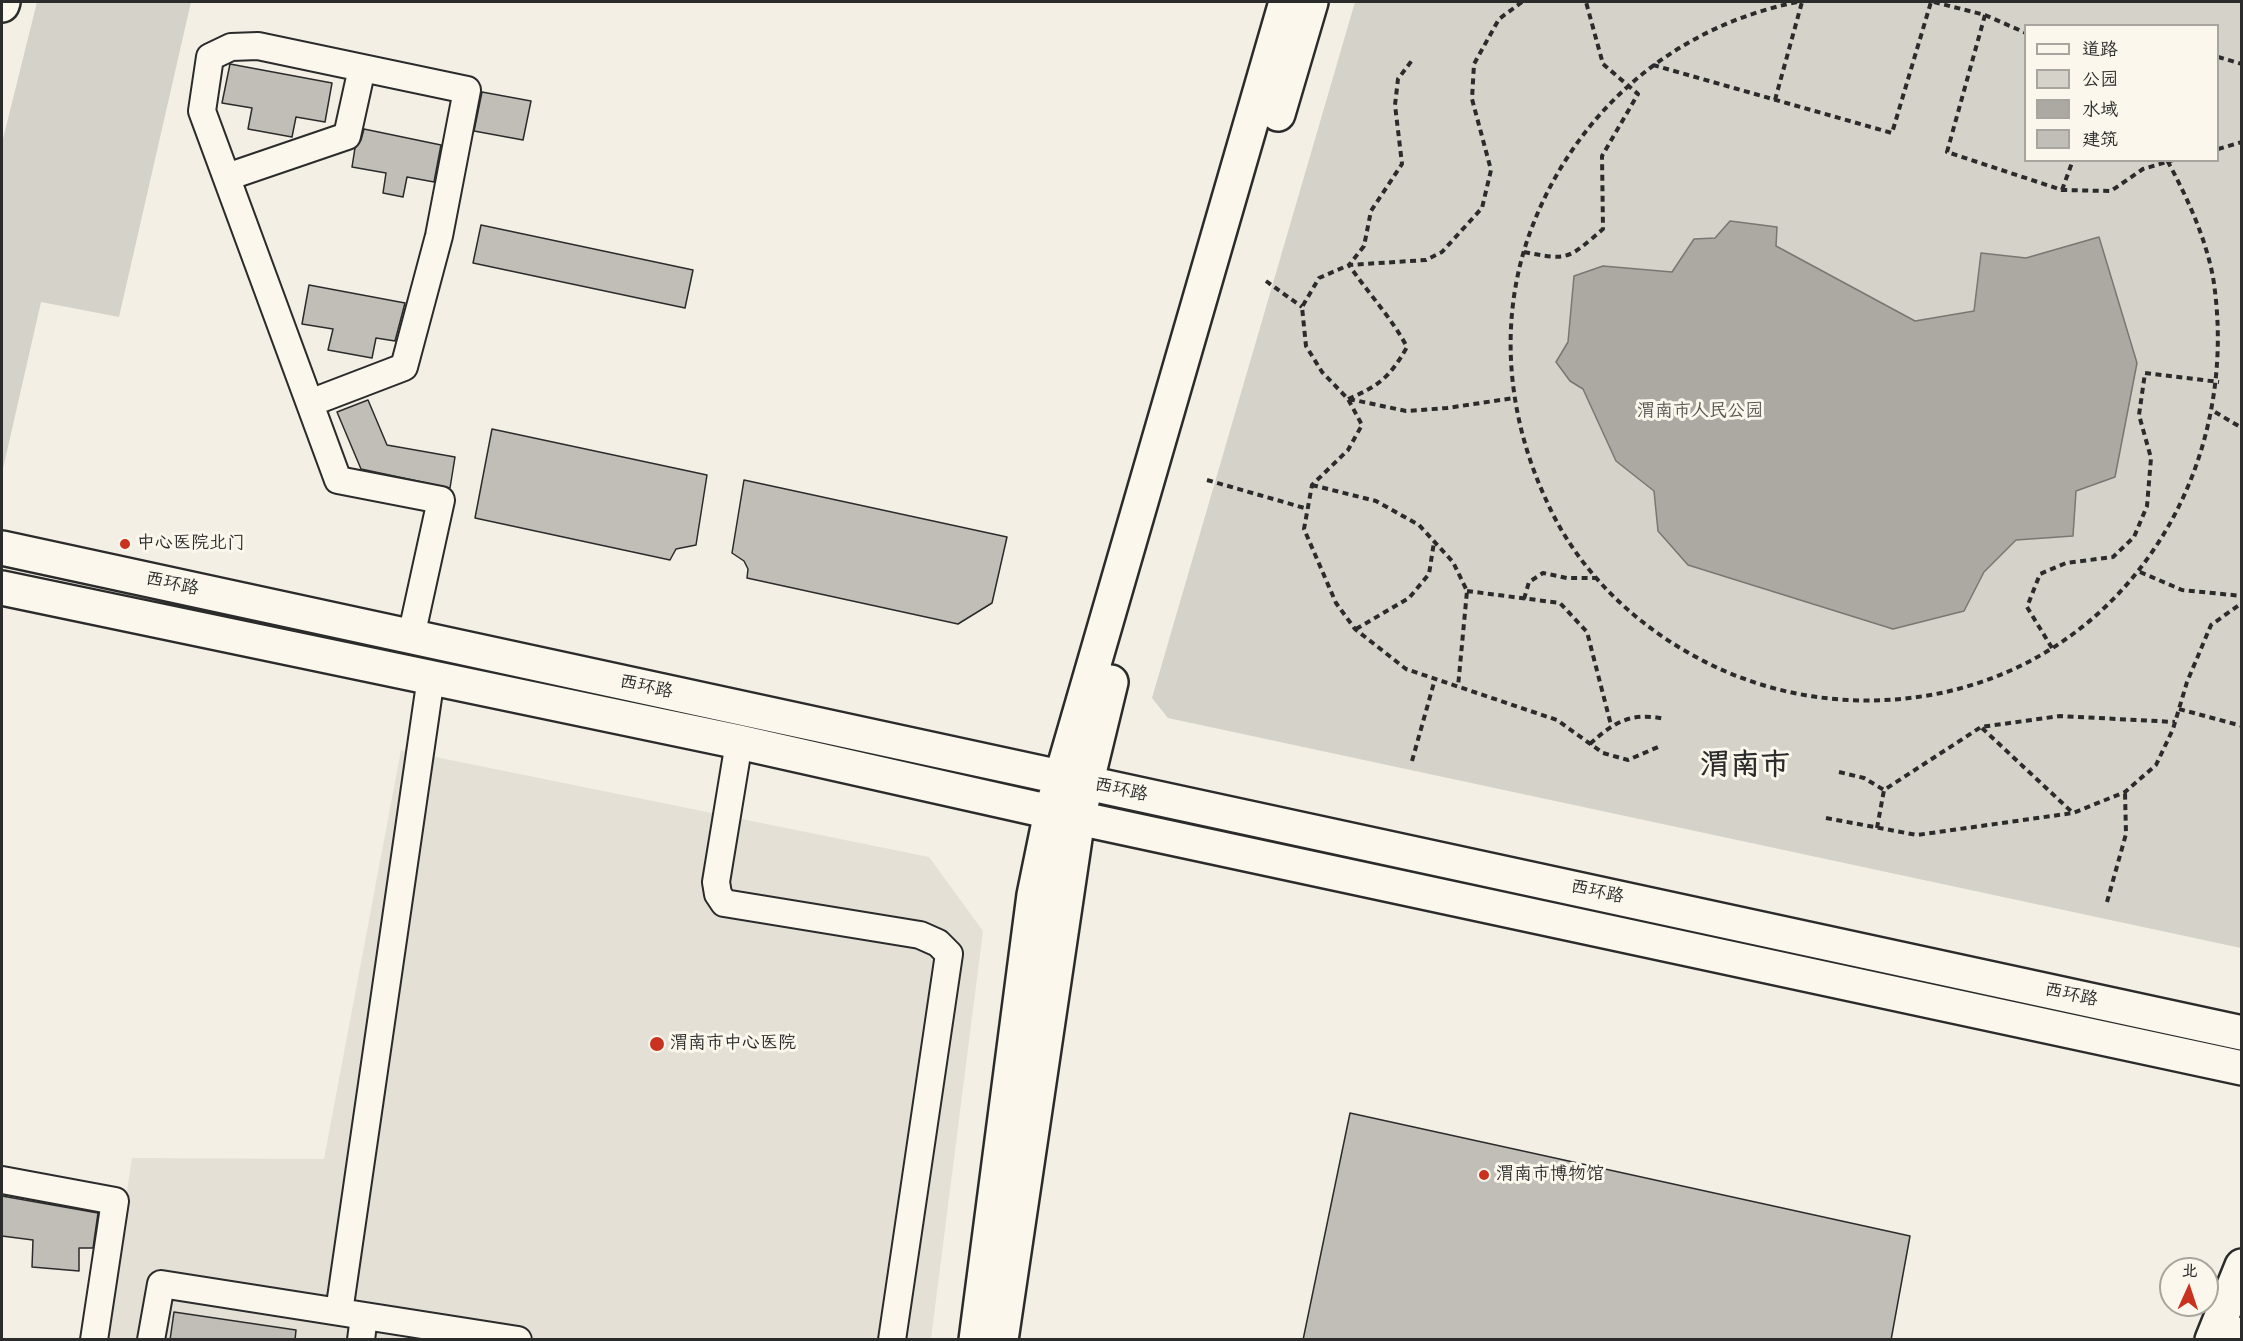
<!DOCTYPE html>
<meta charset="utf-8">
<style>
body{margin:0}
#map{position:relative;width:2243px;height:1341px;overflow:hidden;background:#f3efe4;font-family:"Architects Daughter","LXGW WenKai TC",sans-serif}
canvas{display:block}
.frame{position:absolute;inset:0;border:3px solid #2b2b2b;pointer-events:none}
.legend{position:absolute;left:2024px;top:24px;width:195px;height:138px;box-sizing:border-box;background:#fbf7ec;border:2px solid #a8a59f;margin:0;padding:8px 10px;list-style:none;font-size:18px;color:#2b2b2b}
.legend li{display:flex;align-items:center;gap:12px;height:30px}
.legend b{width:30px;border:2px solid #a8a59f}
.north{position:absolute;left:2159px;top:1257px;width:60px;height:60px;box-sizing:border-box;background:#fbf7ec;border:2px solid #a8a59f;border-radius:50%;rotate:3deg;font-size:16px;font-weight:700;line-height:24px;text-align:center;color:#2b2b2b}
.north::after{content:'';display:block;margin:auto;width:21px;height:27px;background:#c8321e;clip-path:polygon(50% 0,100% 100%,50% 72%,0 100%)}
</style>
<div id="map">
<canvas width="2243" height="1341"></canvas>
<div class="frame"></div>
<ul class="legend">
<li><b style="height:8px;background:#fbf7ec"></b>道路</li>
<li><b style="height:16px;background:#d5d2c9"></b>公园</li>
<li><b style="height:16px;background:#aca9a2"></b>水域</li>
<li><b style="height:16px;background:#c0beb6"></b>建筑</li>
</ul>
<div class="north">北</div>
</div>
<script>
const c = document.querySelector('canvas').getContext('2d');
c.lineJoin = 'round';
function paint(path, color) {
  c.fillStyle = color;
  c.fill(path, 'evenodd');
}
function trace(path, color, width, dash) {
  c.strokeStyle = color;
  c.lineWidth = width;
  c.lineCap = dash ? 'butt' : 'round';
  c.setLineDash(dash || []);
  c.stroke(path);
}
function drawText(font, color, halo, rows, align = 'center') {
  c.font = font + ' "Architects Daughter","LXGW WenKai TC",sans-serif';
  c.lineWidth = 6;
  c.setLineDash([]);
  c.textBaseline = 'middle';
  c.strokeStyle = halo;
  c.fillStyle = color;
  for (const [text, x, y, turn = 0] of rows) {
    c.save();
    c.translate(x, y);
    c.rotate((+turn || 0) * Math.PI / 180);
    c.textAlign = isNaN(turn) ? turn : align;
    if (halo) c.strokeText(text, 0, 0);
    c.fillText(text, 0, 0);
    c.restore();
  }
}
paint(new Path2D(`
 M401 750 929 857 983 931 931 1339 104 1340 132 1158 324 1159Z`), '#e4e0d6');
paint(new Path2D(`
 M37 2H191L119 317 41 302 2 473V143Z
 M1355 2H2241V948L1168 718 1152 698ZM2026 26H2218V160H2026Z`), '#d5d2c9');
const water = new Path2D(`
 M1730 221 1777 227 1776 246 1915 321 1974 311 1981 253 2026 258 2099 237 2137 363 2115 477 2076 491 2073 536 2016 540 1984 572 1964 611 1893 629 1688 565 1658 531 1654 491 1616 461 1583 389 1570 381 1556 362 1568 342 1574 276 1603 266 1672 272 1694 239 1715 238Z`);
paint(water, '#aca9a2');
trace(water, '#787772', 1.5);
const building = new Path2D(`
 M230 64 332 83 325 122 296 117 292 137 248 129 252 108 222 103Z
 M482 92 531 101 523 140 474 131Z
 M364 129 441 145 434 182 407 177 403 197 383 193 386 173 352 167 355 148 361 140Z
 M481 225 693 270 685 308 473 263Z
 M309 285 405 303 395 341 376 338 372 358 328 350 333 329 302 324Z
 M368 400 387 445 455 457 450 488 361 469 337 412Z
 M492 429 707 475 696 545 676 549 670 560 475 518Z
 M744 480 1007 537 992 603 958 624 747 578 748 569 744 561 732 553Z
 M1350 1113 1910 1236 1891 1340H1303Z
 M2 1196 98 1213 93 1248H79V1271L32 1267 33 1240 2 1236Z
 M174 1312 296 1330 295 1340H170Z`);
paint(building, '#c0beb6');
trace(building, '#2b2b2b', 1.5);
const minor = new Path2D(`
 M227 177 347 136 362 68
 M310 403 404 367 439 236 467 90 258 46 231 47 210 57 202 111 338 480 441 500 411 637
 M739 742 716 882 718 894 724 903 920 935 938 943 949 954 892 1340
 M2 1180 115 1201 94 1340
 M339 1312 431 677
 M151 1340 161 1284 518 1340
 M361 1340 364 1316`);
const major = new Path2D(`
 M1278 114 1311 2
 M2 548 2242 1033
 M2 588 739 742 1078 818 2242 1068
 M976 1340 1034 895 1051 812 1286 2
 M1001 1340 1078 818 1111 682
 M2212 1340 2242 1266
 M2239 1340 2242 1334`);
const highway = new Path2D(`
 M2 5 3 2`);
trace(minor, '#2b2b2b', 30);
trace(major, '#2b2b2b', 38);
trace(highway, '#2b2b2b', 38);
trace(new Path2D(`
 M1522 2 1499 19 1474 64 1472 99 1491 170 1482 208 1442 252 1426 260 1349 265 1319 278 1302 307 1306 346 1322 372 1348 399 1362 425 1348 450 1312 485 1304 529 1336 603 1355 629 1406 669 1557 720 1603 753 1628 760 1658 747
 M1797 2C1669 28 1569 117 1527 241 1498 329 1509 422 1548 504 1578 570 1633 623 1696 657 1771 698 1857 710 1941 693 2131 653 2243 466 2213 277 2205 236 2187 197 2167 160
 M1934 2 1985 15 2026 33
 M1985 15 1947 152 2062 190 2111 191 2143 169 2173 160
 M2218 57 2242 64
 M1653 65 1892 133 1931 2
 M1775 100 1802 2
 M2218 149 2242 142
 M2062 190 2073 160
 M1524 252C1569 261 1568 259 1603 229L1602 156 1638 94 1603 64 1586 2
 M1266 281 1302 307
 M1348 399C1379 386 1390 377 1407 347 1391 317 1368 293 1349 265L1364 246 1371 211 1402 164 1395 105 1398 79 1413 59
 M1349 399 1406 411 1447 408 1514 398
 M2215 412 2242 428
 M1207 480 1308 509
 M1312 485 1376 501 1419 525 1453 562 1467 591 1458 687
 M2140 572 2182 590 2242 596
 M1467 591 1560 603 1587 632 1611 725
 M1524 599 1529 582 1543 573 1567 578H1596
 M1356 629 1409 598 1429 574 1434 542
 M2052 648 2027 607 2040 574 2066 563 2113 557 2134 537 2147 506 2151 458 2139 415 2145 373 2219 382
 M2179 709 2242 726
 M1982 728 2073 813
 M1590 744C1615 721 1632 712 1665 719
 M1412 761 1435 679
 M1839 772 1864 778 1884 790 1981 727 2060 716 2175 722
 M1826 818 1917 835 2073 813 2125 792 2156 765 2173 729 2187 682 2211 625 2242 603
 M1877 828 1884 790
 M2107 902 2126 834 2125 792`), '#2b2b2b', 4, [6, 4.5]);
trace(minor, '#fbf7ec', 26);
trace(major, '#fbf7ec', 33);
trace(highway, '#fbf7ec', 33);
for (const [x, y, r, color] of [
 [125,544,6,"#c8321e"],
 [657,1044,8,"#c8321e"],
 [1484,1175,6,"#c8321e"]
]) {
  const dot = new Path2D();
  dot.arc(x, y, r, 0, 2 * Math.PI);
  c.fillStyle = color;
  c.fill(dot);
  trace(dot, '#fbf7ec', 2);
}
drawText('18px', '#565552', '#fbf7ec', [
 ["渭南市人民公园",1700,412]
]);
drawText('18px', '#2b2b2b', '#fbf7ec', [
 ["中心医院北门",137,544],
 ["渭南市中心医院",670,1044],
 ["渭南市博物馆",1496,1175]
], 'left');
drawText('18px', '#2b2b2b', '#fbf7ec', [
 ["西环路",172,585,12],
 ["西环路",646,688,12],
 ["西环路",1121,791,12],
 ["西环路",1597,893,12],
 ["西环路",2071,996,12]
]);
drawText('bold 30px', '#2b2b2b', '#fbf7ec', [
 ["渭南市",1745,768]
]);
</script>
